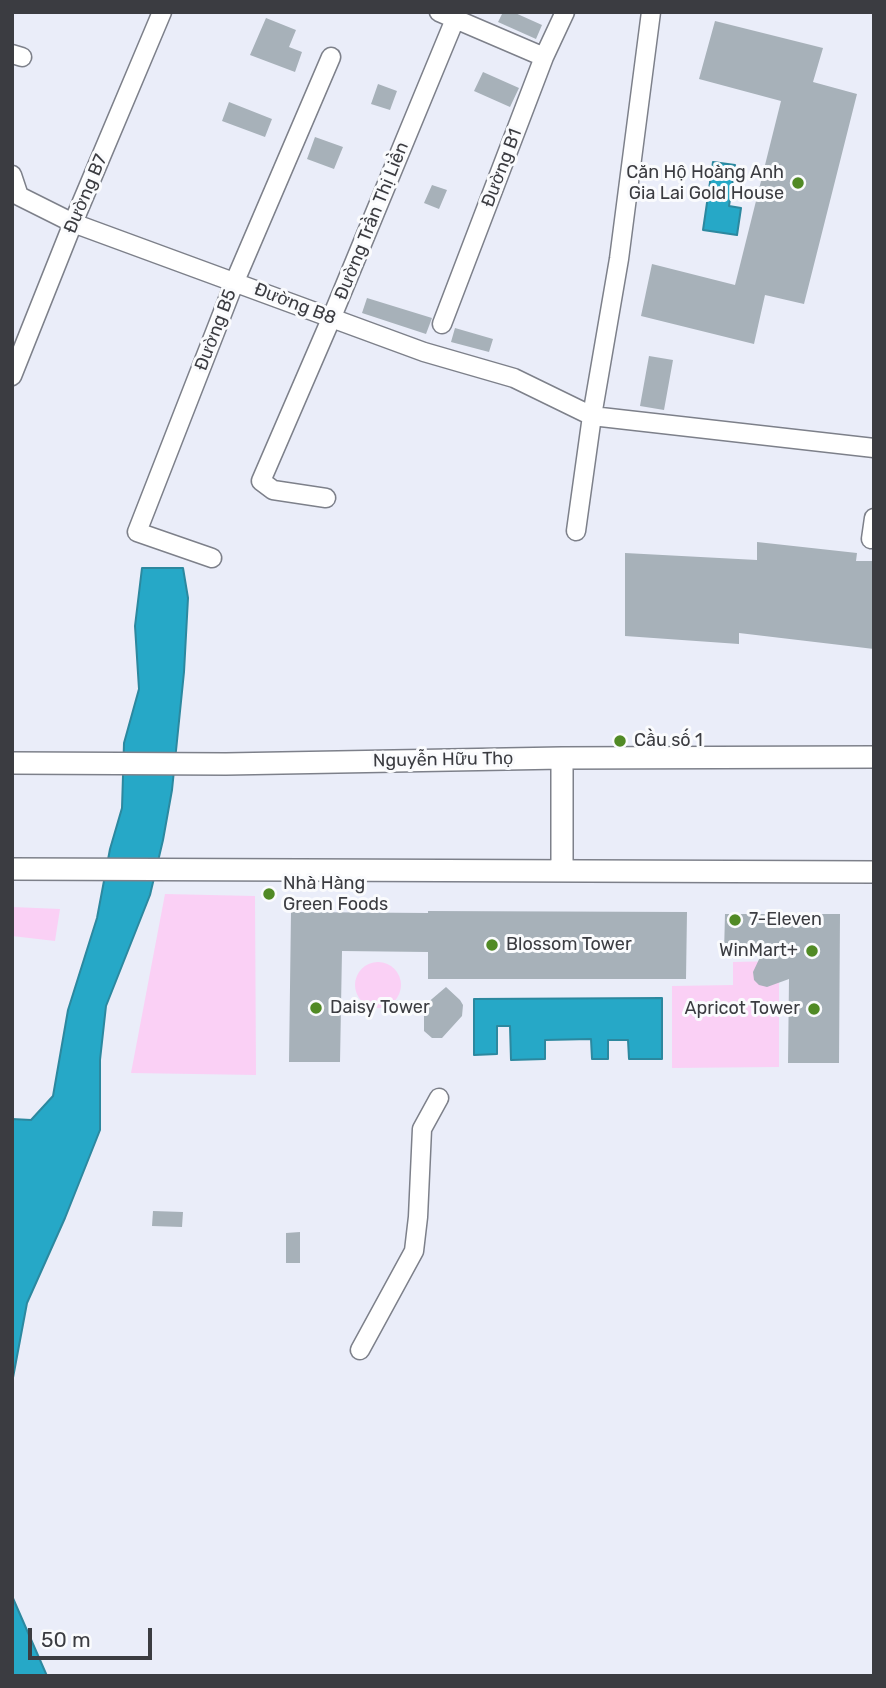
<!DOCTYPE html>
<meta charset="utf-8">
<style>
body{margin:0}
#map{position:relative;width:886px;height:1688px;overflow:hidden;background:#eaedf9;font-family:Rubik,sans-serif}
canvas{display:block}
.frame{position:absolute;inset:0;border:14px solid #3b3c41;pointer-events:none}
.scale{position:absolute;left:28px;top:1628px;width:124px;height:32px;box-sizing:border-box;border:4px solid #3b3c41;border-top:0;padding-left:9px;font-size:21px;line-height:24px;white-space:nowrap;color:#3b3c41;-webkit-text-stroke:5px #fafbfd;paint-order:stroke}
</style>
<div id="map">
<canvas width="886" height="1688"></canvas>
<div class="frame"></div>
<div class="scale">50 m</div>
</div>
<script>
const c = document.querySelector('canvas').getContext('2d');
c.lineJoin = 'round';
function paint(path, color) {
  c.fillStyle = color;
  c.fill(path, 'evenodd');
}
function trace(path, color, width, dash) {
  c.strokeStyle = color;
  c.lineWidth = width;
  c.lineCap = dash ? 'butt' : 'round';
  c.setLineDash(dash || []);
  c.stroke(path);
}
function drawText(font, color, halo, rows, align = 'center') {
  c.font = font + ' Rubik,sans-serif';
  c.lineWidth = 6;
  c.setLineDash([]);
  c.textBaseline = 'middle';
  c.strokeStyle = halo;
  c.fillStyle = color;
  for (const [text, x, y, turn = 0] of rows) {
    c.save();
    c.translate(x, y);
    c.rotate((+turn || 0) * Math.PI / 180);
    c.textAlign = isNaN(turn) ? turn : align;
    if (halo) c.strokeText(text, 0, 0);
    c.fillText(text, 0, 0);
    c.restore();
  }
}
paint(new Path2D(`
 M165 894 255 896 256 1075 131 1073Z
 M12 907 60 909 55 941 12 936Z
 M779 961V1067L672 1068V986L733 985V962Z
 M355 985a23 23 0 1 1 46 0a23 23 0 1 1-46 0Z`), '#fad0f5');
const water = new Path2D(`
 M713 162 735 165 729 206 741 208 737 235 703 230Z
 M142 568H183L188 598 184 672 172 790 163 840 150 895 106 1006 100 1060V1130L65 1218 27 1303 12 1383V1119L31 1120 53 1096 68 1010 97 918 110 849 122 808 124 743 139 689 135 626Z
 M662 998V1059H629L628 1040H608V1059H592L591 1039 545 1040V1059L511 1060 510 1026H497V1054L474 1055V999Z
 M12 1596 47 1676H12Z`);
paint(water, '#26a8c7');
trace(water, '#2c889f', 2);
paint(new Path2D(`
 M503 12H513L542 25 536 39 498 22Z
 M266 18 296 30 289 47 302 52 295 72 250 55Z
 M715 21 823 48 813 82 857 94 804 304 765 295 754 344 641 316 652 264 735 285 781 101 699 79Z
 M483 72 519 88 510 107 474 91Z
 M378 84 397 91 390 110 371 104Z
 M229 102 272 119 265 137 222 121Z
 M315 137 343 147 334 169 307 159Z
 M432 185 447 190 439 209 424 203Z
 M367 298 432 318 426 334 362 313Z
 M455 328 493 339 489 352 451 342Z
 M649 356 673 360 664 410 640 406Z
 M757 542 857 553 856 561H874V649L739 633V644L625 636V553L757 560Z
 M428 911 687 912 686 979H428V952L342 951 340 1062H289L291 912 428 913Z
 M725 914H840L839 1063H788L789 979 767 987 759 985 754 980 753 972 762 953H724Z
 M446 987 460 1000 463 1005 462 1016 442 1038H432L424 1031V1015L419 1010Z
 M153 1211 183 1212 182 1227 152 1226Z
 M300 1232V1263H286V1233Z`), '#a7b1b9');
const minor = new Path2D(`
 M439 12 544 57
 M12 54 22 57
 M12 175 19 196 73 223 424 352 514 378 592 416 874 448
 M442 324 544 57 565 12
 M12 376 73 223 162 12
 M326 498 273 490 261 481 331 319 458 12
 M576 531 592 416 619 259 651 12
 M871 539 874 518
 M212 558 137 532 235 281 331 57
 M360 1350 414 1251 418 1217 422 1129 439 1098`);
const major = new Path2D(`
 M562 758V870
 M12 763 226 764 562 758 874 757
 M12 869 874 872`);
trace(minor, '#7d808a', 21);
trace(major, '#7d808a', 24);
trace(minor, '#fff', 18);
trace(major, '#fff', 21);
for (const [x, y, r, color] of [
 [798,183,7,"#518a25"],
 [620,741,7,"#518a25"],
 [269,894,7,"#518a25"],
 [735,920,7,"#518a25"],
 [492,945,7,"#518a25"],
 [812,951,7,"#518a25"],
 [316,1008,7,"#518a25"],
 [814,1009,7,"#518a25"]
]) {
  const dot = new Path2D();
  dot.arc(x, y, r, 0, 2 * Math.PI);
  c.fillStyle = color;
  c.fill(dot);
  trace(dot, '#fafbfd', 2.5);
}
drawText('18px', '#3b3c41', '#fafbfd', [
 ["Đường B1",502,168,-69],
 ["Đường B7",86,194,-67],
 ["Đường Trần Thị Liền",372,221,-68],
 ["Đường B8",295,304,21],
 ["Đường B5",216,330,-69],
 ["Nguyễn Hữu Thọ",443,760,-1]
]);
drawText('18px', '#3b3c41', '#fafbfd', [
 ["Căn Hộ Hoàng Anh",784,173,"right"],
 ["Gia Lai Gold House",784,194,"right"],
 ["Cầu số 1",634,741],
 ["Nhà Hàng",283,884],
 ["Green Foods",283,905],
 ["7-Eleven",749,920],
 ["Blossom Tower",506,945],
 ["WinMart+",798,951,"right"],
 ["Daisy Tower",330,1008],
 ["Apricot Tower",800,1009,"right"]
], 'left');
</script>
